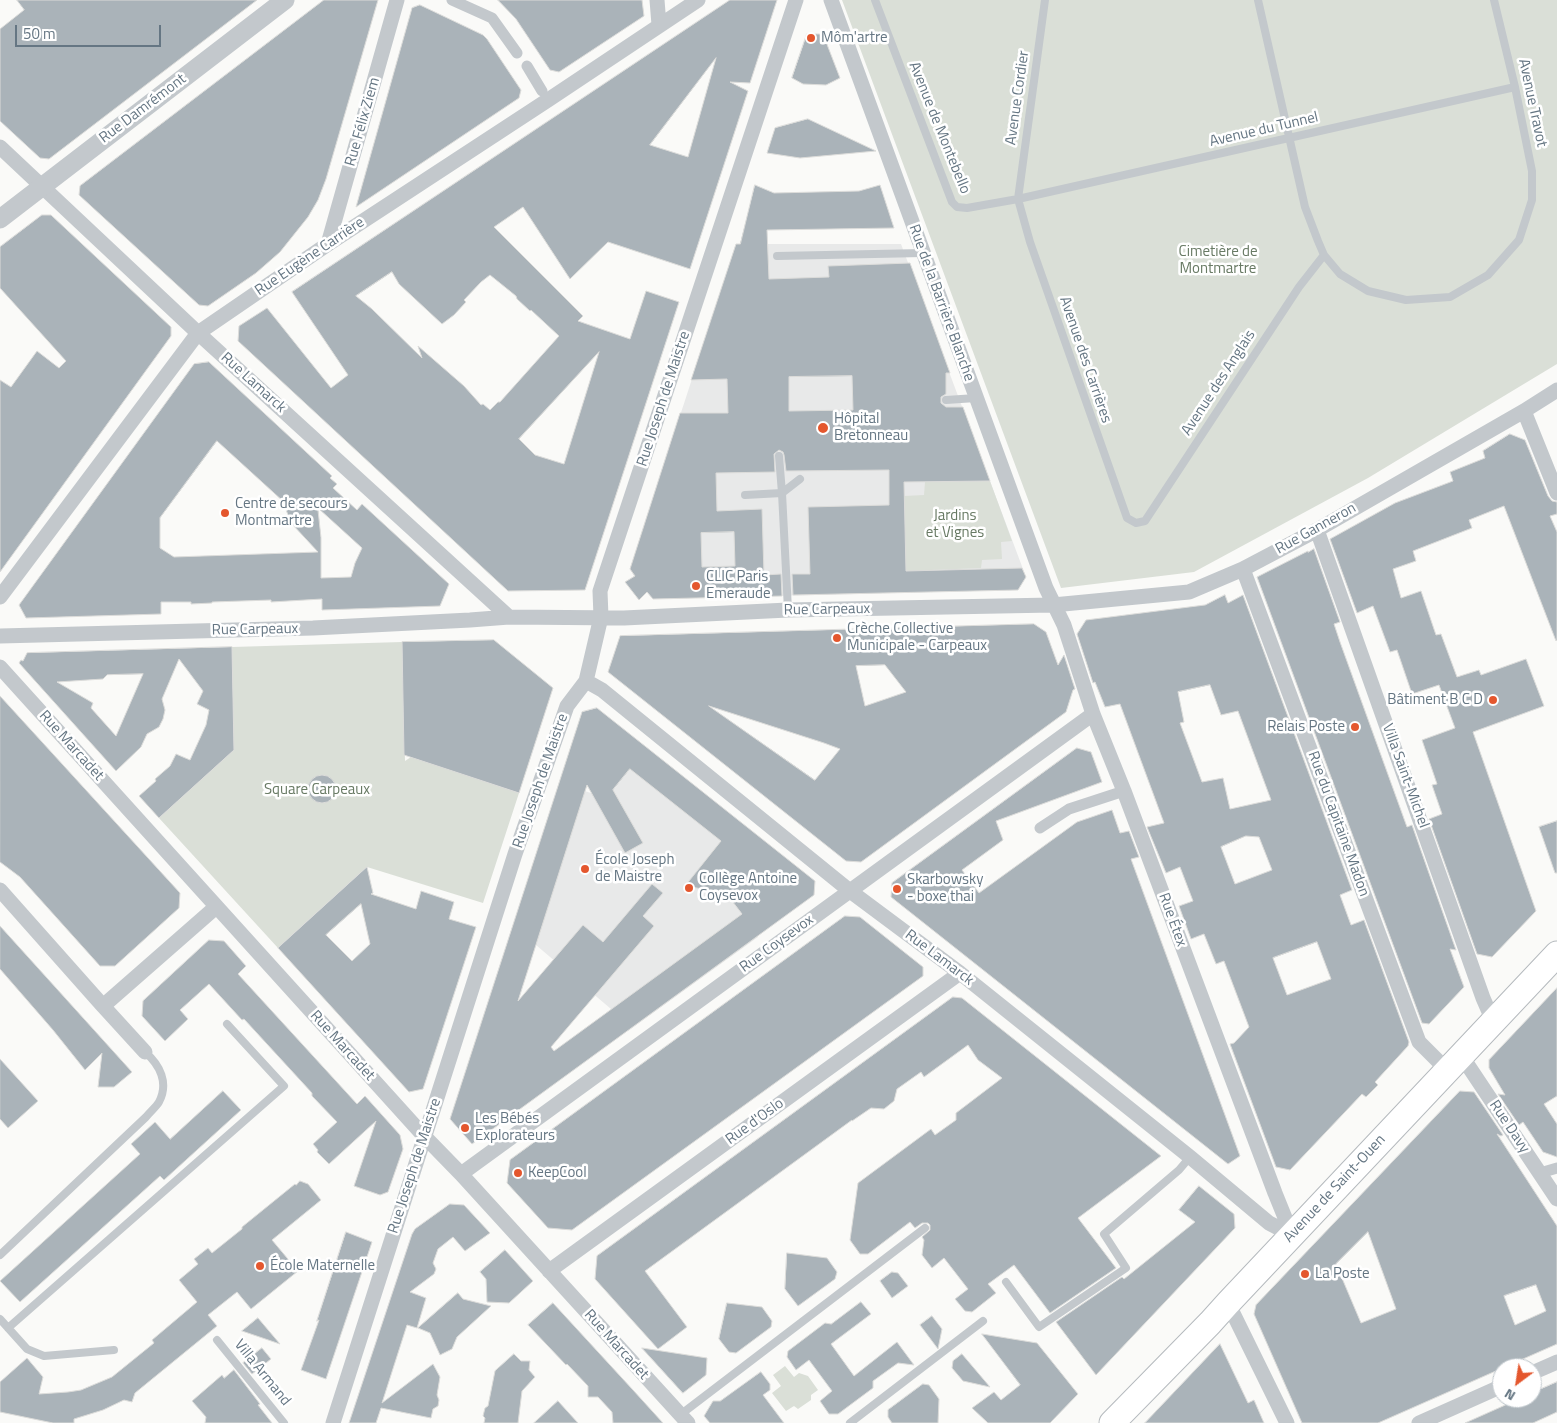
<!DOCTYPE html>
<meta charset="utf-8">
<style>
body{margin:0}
#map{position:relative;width:1557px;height:1423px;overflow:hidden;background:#fafaf8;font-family:"Titillium Web",sans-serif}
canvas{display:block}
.north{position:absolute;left:1492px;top:1358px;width:50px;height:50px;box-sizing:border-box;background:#fff;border:1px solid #c1c8cd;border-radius:50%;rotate:211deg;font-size:14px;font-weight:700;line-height:20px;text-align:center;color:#657683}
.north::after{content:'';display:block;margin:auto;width:18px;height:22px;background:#e4572e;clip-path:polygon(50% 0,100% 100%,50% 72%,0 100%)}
.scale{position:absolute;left:15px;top:25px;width:146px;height:22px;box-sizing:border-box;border:2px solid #657683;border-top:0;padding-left:6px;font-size:15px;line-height:18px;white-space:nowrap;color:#657683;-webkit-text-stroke:4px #fff;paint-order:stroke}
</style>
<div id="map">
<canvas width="1557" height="1423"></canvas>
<div class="north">N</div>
<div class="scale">50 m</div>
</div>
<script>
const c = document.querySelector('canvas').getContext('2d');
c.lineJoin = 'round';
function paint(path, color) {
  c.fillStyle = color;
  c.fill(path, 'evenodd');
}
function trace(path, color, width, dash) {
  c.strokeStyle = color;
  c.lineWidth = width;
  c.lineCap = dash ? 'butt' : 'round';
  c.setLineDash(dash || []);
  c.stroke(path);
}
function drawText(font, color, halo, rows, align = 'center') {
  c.font = font + ' "Titillium Web",sans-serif';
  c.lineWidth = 5;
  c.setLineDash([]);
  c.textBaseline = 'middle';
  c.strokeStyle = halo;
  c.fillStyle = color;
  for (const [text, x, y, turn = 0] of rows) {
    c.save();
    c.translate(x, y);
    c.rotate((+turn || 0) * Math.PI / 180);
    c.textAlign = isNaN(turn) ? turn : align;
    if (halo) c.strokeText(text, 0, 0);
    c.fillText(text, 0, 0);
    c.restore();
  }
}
paint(new Path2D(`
 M736 244H901L1026 577 1018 590 653 599 647 592 639 600 625 582 634 576 630 569Z
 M647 748 767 843 727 893 758 937 628 1031 611 1009 536 945 509 937 559 783 607 798Z`), '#e8e9e9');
paint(new Path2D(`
 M842 0H1557V364L1368 478 1194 572 1061 588Z
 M990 481 1012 541 1001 542 1002 559 982 560 981 568 906 571 904 496 924 495 925 482Z
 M402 642 405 761 411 757 519 793 483 903 367 867 278 948 159 818 234 750 232 647Z
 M785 1366 794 1377 799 1373 808 1376 818 1390 811 1395V1400L798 1409 794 1406 786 1411 772 1393 781 1386 773 1375Z`), '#dadfd7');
const building = new Path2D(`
 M17 0H257L49 159 40 158 0 121V29L24 10Z
 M324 0H378L326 179 318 200 308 217 280 252 256 273 208 306 199 305 79 195 80 186Z
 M498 0H642L644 16 559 72 550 70 516 19Z
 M730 0H777L750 83 730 82 748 91 690 269 608 242 570 279 523 207 494 227 583 316 578 321 630 339 646 291 679 302 585 590 508 591 238 341 239 326 267 308 331 388 348 375 292 292ZM716 58 688 157 650 145ZM392 272 399 284 442 324 454 315 466 302 464 300 481 282 490 275 516 296 517 299 530 311 531 310 559 336 500 402H498L490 410 483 404 481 405 464 386 418 346 422 358 372 309 356 296ZM599 352 564 464 535 455 519 439Z
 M420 5 483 35 487 39 521 90 519 98 356 207 412 8Z
 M807 34H823L840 78 826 85 803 84 792 78Z
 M808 119 876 151 800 158 767 153 775 128Z
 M755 185 774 193 859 191 880 185 894 228 767 230 769 279 829 277 828 266 910 263 950 373H946V394L941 397V403L946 407H963L990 481 904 482 906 571 1022 568 1026 577 1018 590 793 595 792 574H810L808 507 889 505V470L786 471 784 455 783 452 779 450 774 454 775 472 716 473 717 511 762 509 764 575 781 574 782 596 653 599 647 592 639 600 625 582 635 576 630 569 680 413H728L727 379 691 380 736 244H740ZM852 376 853 410 789 411V377ZM734 532 735 566 702 567 701 533Z
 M42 215H51L171 327V336L0 572V380L11 387 37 351 59 368 66 361 0 288V247Z
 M209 362 332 476 330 478 337 484 333 488 357 510 362 504 449 584 440 606 322 610V599L271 602V600L212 602V603L191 604V602H161V614L26 618 19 605 194 364ZM217 441 285 503 286 510 292 524 318 552 174 557 160 548V518ZM318 508 362 548 355 563 351 577 321 578V538Z
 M1510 434 1525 440 1548 496 1552 501 1557 502V514L1550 516 1557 532V640L1556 641 1504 506 1469 520 1472 528 1413 551 1416 561 1393 569 1401 598 1421 591 1436 635 1441 634 1457 677 1479 670 1481 675 1526 659 1544 706 1473 732 1536 911 1492 957 1477 954 1429 819 1442 814 1432 785 1437 784 1422 740 1455 728 1439 685 1412 694 1397 650 1390 652 1373 606 1357 613 1330 539 1395 503 1453 481 1450 472 1485 458 1483 451Z
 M1314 549 1340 622 1334 624 1340 642 1407 827 1412 825 1456 950 1450 949 1464 987 1429 1024 1422 1023 1257 577 1308 551V552Z
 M1225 595 1228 603 1243 595 1352 890 1340 895 1351 925 1364 920 1409 1042 1408 1046 1375 1082 1378 1085 1366 1097 1362 1094 1290 1170 1276 1167 1230 1044 1234 1043 1249 1027 1224 961 1216 964 1204 934 1191 939 1179 906 1193 901 1180 867 1166 873 1147 827 1164 823 1120 704 1105 707 1095 682 1093 683 1077 634 1086 620 1205 605ZM1210 685 1221 715 1238 711 1271 800 1230 809 1223 778 1202 782 1180 723 1184 722 1178 692ZM1246 836 1259 837 1272 870 1235 884 1221 847ZM1317 942 1331 979 1287 995 1273 958Z
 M1034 624 1046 632 1058 665 1064 655 1075 689 1073 690 1066 712 861 862 846 861 608 672 620 636ZM885 665 906 692 865 706 856 666ZM709 706 824 743 840 749 815 780Z
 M494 640 553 688 519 793 404 755 402 642Z
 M232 647 234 750 159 818 139 796 156 781 155 779 170 766 176 754 190 760 206 725 209 710 197 704 203 691 179 659 162 699 165 710 163 719 159 727 147 734 141 747 116 771 19 663 21 660 23 661 27 653ZM143 674 116 736 91 708 93 703 57 682 103 679 107 675Z
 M0 696 180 893 179 908 115 966H100L20 877 0 862Z
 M597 708 815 881 814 895 472 1144 450 1119 582 712ZM630 769 721 841 685 886 726 893 742 914 554 1051 551 1047 654 926 643 916 663 893 652 884 603 942 583 925 518 1001 587 785 625 853 643 843 613 790Z
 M1077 748 1091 752 1102 782 996 821 1003 840 962 870 979 893 1077 822 1112 810 1120 833 1129 831 1139 857 1131 859 1240 1156 1228 1164 891 897 892 883Z
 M308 789a14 14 0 1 1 28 0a14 14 0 1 1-28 0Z
 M1557 821V873H1555L1539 827Z
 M367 867 373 893 371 894 416 909 421 891 454 902 449 919 476 927 423 1089 409 1092 278 948ZM361 904 370 944 352 961 326 935Z
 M845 916 860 917 923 967V976L572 1230 548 1228 507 1183 510 1160Z
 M0 926 132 1072 114 1087H98L102 1053 85 1070 53 1030 0 969Z
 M209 940 224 941 246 966 238 974 357 1104 365 1096 400 1135 403 1149 388 1192 380 1195 354 1186 376 1121 329 1164 317 1152 318 1150 313 1144 337 1122 312 1096V1093L244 1019 242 1020 209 984 180 1010 188 1019 165 1041 142 1016 143 1001Z
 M1557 988V1096L1544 1104 1557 1124V1157L1543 1152 1523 1122 1519 1125 1498 1094 1505 1095 1489 1068V1060Z
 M953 997 962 998 1161 1156 1078 1218 1116 1268 1050 1313 1014 1265 988 1284 996 1293 972 1312 965 1311 955 1299 968 1289 944 1258 932 1268 922 1255 924 1240 922 1237 930 1230V1225L928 1223H922L915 1228 910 1222 868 1254H860L850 1240 858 1183 931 1129 935 1135 956 1120V1113L1002 1078 978 1060 968 1045 924 1077 921 1072 897 1089 894 1101 884 1109 871 1108 852 1121V1120L645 1271 687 1327 658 1349 595 1279 597 1256Z
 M0 1059 38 1101 8 1128 0 1119Z
 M223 1091 241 1110 164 1180 160 1176 20 1302 0 1281 140 1154 131 1144 155 1122 170 1139Z
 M1460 1091 1474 1092 1503 1135 1501 1136 1497 1134 1499 1137 1557 1226V1344L1378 1423H1302L1254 1314 1256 1305ZM1368 1232 1396 1309 1361 1323 1336 1264ZM1536 1285 1546 1311 1515 1325 1504 1296Z
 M300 1181 308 1184 321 1200 272 1240 298 1271 251 1309 237 1292 208 1315 217 1326 135 1393 132 1402 124 1400 103 1410 74 1419V1423H53L0 1412V1382L27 1358 43 1377 39 1394 68 1392 81 1390 112 1377 154 1343 152 1340 197 1302 179 1280 198 1264 194 1259 208 1248 212 1253 242 1229V1227L295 1184 296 1185Z
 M1199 1186 1234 1214 1235 1228 1096 1375 1056 1322 1122 1277 1124 1279 1195 1222 1179 1210Z
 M450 1204 464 1205 490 1233 465 1251 453 1237 438 1249 433 1263 436 1269 434 1274 410 1292 426 1298 417 1328 407 1325 382 1403 433 1364 440 1377 437 1395 439 1400 438 1406 433 1409 431 1418 381 1408 376 1423H349L412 1234 415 1229Z
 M346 1232 372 1242 326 1379 301 1370 319 1320 317 1321Z
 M505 1250 533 1281 509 1303 487 1302 486 1279 480 1272Z
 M787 1253 827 1258 837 1272 835 1279 798 1306 785 1289Z
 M892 1272 898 1273 908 1286 892 1298 880 1281Z
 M458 1293 463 1299 491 1306 457 1337 452 1349 440 1355 430 1333 418 1328Z
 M861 1302 871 1314 831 1344 854 1376 897 1342 914 1365 898 1363 873 1381V1388L838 1414H829L820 1401 832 1391 809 1360 796 1370 787 1357 788 1351 825 1323 831 1324Z
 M553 1303 633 1390 663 1423H613L612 1412 598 1397H588V1386L567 1364 566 1365 528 1325Z
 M727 1303 762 1307 772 1321 771 1327 736 1353 729 1352 719 1339Z
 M932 1316 942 1329 938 1349 920 1325Z
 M258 1318 280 1344 242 1331Z
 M982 1334 1037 1343 1078 1394 1050 1423H988L972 1408 994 1392 1001 1400 1020 1385Z
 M1220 1344 1248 1403 1254 1400 1264 1423H1145Z
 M262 1348 271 1359 252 1374 243 1363Z
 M642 1348 707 1358 706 1375 683 1393Z
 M514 1354 521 1361H530L529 1370 535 1377 522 1391 518 1423H484L485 1418 483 1416 485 1408 488 1406 495 1371Z
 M962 1354 990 1387 963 1381 952 1368 953 1361Z
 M234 1370 260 1404 258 1405 272 1423H205L206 1417 192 1401 222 1375 224 1378Z
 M761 1372 770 1384V1390L763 1395 784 1423H710L704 1416 713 1401H720Z
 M1557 1382V1412L1533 1423H1465L1521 1398H1532V1393Z
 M923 1384 929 1385 939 1399 938 1423H892L888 1417V1410Z
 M558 1401 578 1423H534Z`);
paint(building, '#aab3b9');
trace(building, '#dcdcda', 1);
const primary = new Path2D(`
 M1112 1423 1210 1323 1228 1303 1557 954`);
trace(primary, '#b5babe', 27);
trace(new Path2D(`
 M875 0 952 202 957 207 967 208 1018 199 1515 87
 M1045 0 1018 199 1030 242 1127 518 1136 523 1145 521 1299 287 1324 255
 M1258 0 1305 207 1318 241 1324 255 1340 274 1368 291 1406 300 1450 297 1488 275 1519 240 1532 200V171L1515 87 1494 0
 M777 256 923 253
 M946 400 976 398
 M779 456 782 493
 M782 493 800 479
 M745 495 782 493 788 610
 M0 1255 146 1117C150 1112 156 1107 159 1102 169 1083 160 1065 145 1052
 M1006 1282 1039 1327 1126 1268 1104 1234 1179 1170 1190 1157
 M0 1319 27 1349 44 1356 114 1350
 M8 1328 284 1086 227 1024
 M217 1340 284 1423
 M680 1415 925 1228
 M850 1423 983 1321`), '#c3c8cc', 8);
trace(new Path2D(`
 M452 0 492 18 517 53
 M527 66 542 91
 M1040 828 1069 809 1124 791
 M1540 1173 1557 1168`), '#c3c8cc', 11);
trace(new Path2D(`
 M657 0 659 25
 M831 0 1046 588 1064 625 1093 714 1124 791 1275 1193 1292 1235
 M0 147 198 333 509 617
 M328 244 397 0
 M1524 411 1557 493
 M1317 530 1483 998 1493 1021
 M1243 569 1419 1042 1447 1070
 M0 597 198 333 328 244 548 100 698 0
 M0 636 313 628 470 620 509 617 624 618 788 610 1053 605 1189 592 1243 569 1317 530 1524 411 1557 390
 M0 667 424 1136 461 1174 688 1423
 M586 681 602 690 850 891 960 973 1190 1157 1269 1223 1292 1235
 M0 890 103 1006 216 907
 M103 1006 145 1052
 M1461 1055 1557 1199
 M461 1174 1093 714
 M549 1271 960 973
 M1228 1303 1287 1423
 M1532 1373 1557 1362
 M333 1423 515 854 567 706 586 681 601 617 600 591 796 0
 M1419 1423 1502 1386`), '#c3c8cc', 15);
trace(new Path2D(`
 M0 219 285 0`), '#c3c8cc', 19);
trace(primary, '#fff', 25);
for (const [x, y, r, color] of [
 [811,38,5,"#e4572e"],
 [823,428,6,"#e4572e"],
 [225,513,5,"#e4572e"],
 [696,586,5,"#e4572e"],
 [837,638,5,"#e4572e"],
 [1493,700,5,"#e4572e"],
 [1355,727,5,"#e4572e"],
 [585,869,5,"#e4572e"],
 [689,888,5,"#e4572e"],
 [897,889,5,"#e4572e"],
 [465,1128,5,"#e4572e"],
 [518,1173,5,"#e4572e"],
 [260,1266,5,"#e4572e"],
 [1305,1274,5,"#e4572e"]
]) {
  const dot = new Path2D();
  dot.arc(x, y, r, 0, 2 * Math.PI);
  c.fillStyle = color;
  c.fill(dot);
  trace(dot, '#fff', 2);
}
drawText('15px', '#657683', '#fff', [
 ["Môm'artre",821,38],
 ["Hôpital",834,419],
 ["Bretonneau",834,436],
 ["Centre de secours",235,504],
 ["Montmartre",235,521],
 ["CLIC Paris",706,577],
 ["Emeraude",706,594],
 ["Crèche Collective",847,629],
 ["Municipale - Carpeaux",847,646],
 ["Bâtiment B C D",1483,700,"right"],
 ["Relais Poste",1345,727,"right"],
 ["École Joseph",595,860],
 ["de Maistre",595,877],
 ["Collège Antoine",699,879],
 ["Coysevox",699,896],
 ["Skarbowsky",907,880],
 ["- boxe thai",907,897],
 ["Les Bébés",475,1119],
 ["Explorateurs",475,1136],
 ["KeepCool",528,1173],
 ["École Maternelle",270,1266],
 ["La Poste",1315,1274]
], 'left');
drawText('15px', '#657683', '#fff', [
 ["Avenue Cordier",1018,98,-82],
 ["Avenue Travot",1532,103,78],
 ["Rue Damrémont",143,109,-37],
 ["Rue Félix Ziem",363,122,-74],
 ["Avenue de Montebello",939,128,68],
 ["Avenue du Tunnel",1264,130,-13],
 ["Rue Eugène Carrière",310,257,-34],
 ["Rue de la Barrière Blanche",941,303,70],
 ["Avenue des Carrières",1085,360,71],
 ["Rue Lamarck",253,383,42],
 ["Avenue des Anglais",1219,383,-57],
 ["Rue Joseph de Maistre",664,399,-72],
 ["Rue Ganneron",1316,529,-29],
 ["Rue Carpeaux",827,610,-1],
 ["Rue Carpeaux",255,630,-1],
 ["Rue Marcadet",71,746,48],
 ["Villa Saint-Michel",1405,776,70],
 ["Rue Joseph de Maistre",541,781,-71],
 ["Rue du Capitaine Madon",1338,824,70],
 ["Rue Étex",1172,920,70],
 ["Rue Coysevox",777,944,-36],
 ["Rue Lamarck",939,958,37],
 ["Rue Marcadet",342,1046,48],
 ["Rue d'Oslo",755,1122,-36],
 ["Rue Davy",1509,1127,56],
 ["Rue Joseph de Maistre",415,1166,-72],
 ["Avenue de Saint-Ouen",1335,1189,-47],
 ["Rue Marcadet",616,1345,48],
 ["Villa Armand",262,1373,51]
]);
drawText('15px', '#687a64', '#fff', [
 ["Cimetière de",1218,252],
 ["Montmartre",1218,269],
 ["Jardins",955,516],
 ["et Vignes",955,533],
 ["Square Carpeaux",317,790]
]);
</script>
